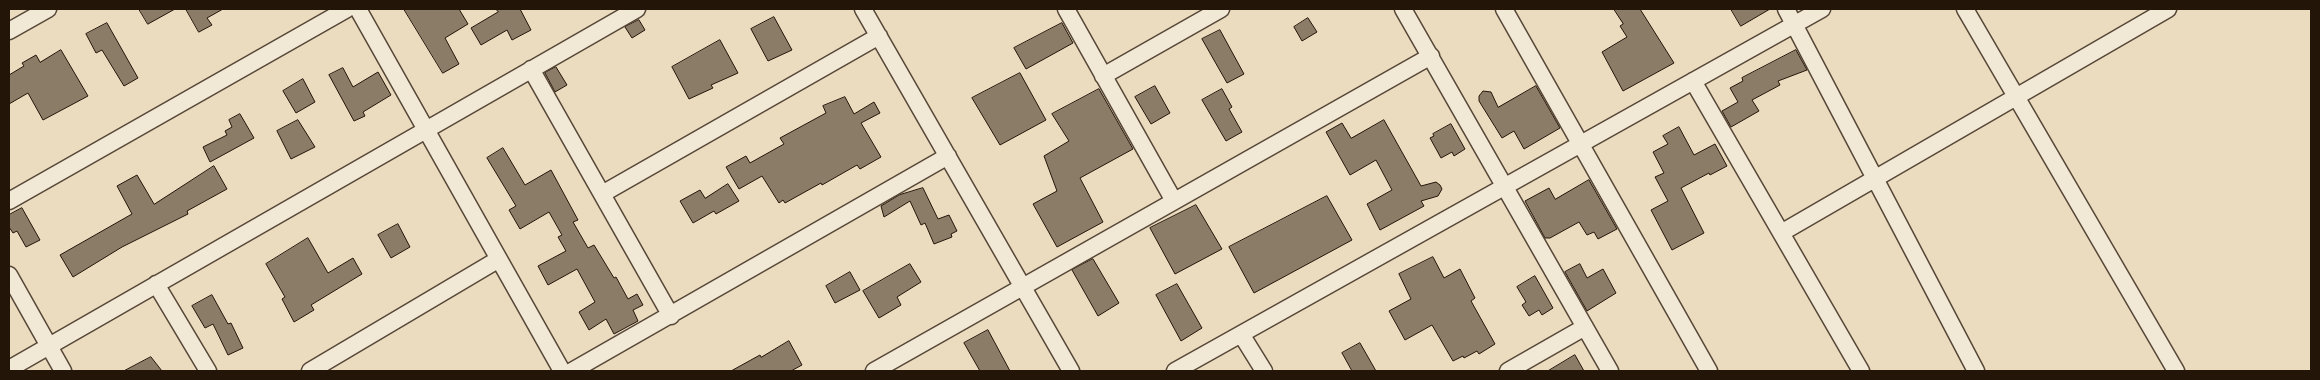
<!DOCTYPE html>
<style>
body{margin:0}
#map{position:relative;width:2320px;height:380px;overflow:hidden;background:#ebdcc0;font-family:"IM FELL Double Pica",serif}
canvas{display:block}
.frame{position:absolute;inset:0;border:10px solid #241509;pointer-events:none}
</style>
<div id="map">
<canvas width="2320" height="380"></canvas>
<div class="frame"></div>
</div>
<script>
const c = document.querySelector('canvas').getContext('2d');
c.lineJoin = 'round';
function paint(path, color) {
  c.fillStyle = color;
  c.fill(path, 'evenodd');
}
function trace(path, color, width, dash) {
  c.strokeStyle = color;
  c.lineWidth = width;
  c.lineCap = dash ? 'butt' : 'round';
  c.setLineDash(dash || []);
  c.stroke(path);
}
const building = new Path2D(`
 M139 9H175L148 24Z
 M186 9H223L207 18 212 25 199 32Z
 M404 9H459L468 24 445 38 459 64 443 73Z
 M496 9H520L531 30 512 40 507 30 481 45 471 28 498 12Z
 M1614 9H1640L1674 63 1623 91 1602 52 1627 37 1620 26 1623 24Z
 M1731 9H1770L1741 26Z
 M774 17 792 50 768 61 751 29Z
 M1308 18 1317 32 1302 41 1294 27Z
 M639 20 645 30 632 38 625 27Z
 M107 23 138 78 124 86 102 50 96 53 86 34Z
 M1062 23 1073 43 1026 69 1014 48Z
 M1220 30 1244 74 1227 83 1202 39Z
 M720 40 738 73 711 85 713 88 689 99 672 67Z
 M61 50 88 96 43 120 28 93 9 104V75L24 66 22 63 36 55 40 62Z
 M1796 50 1807 70 1778 81 1780 85 1752 100 1759 111 1731 127 1722 111 1738 102 1730 88 1743 81 1742 78Z
 M556 67 567 85 555 92 545 73Z
 M343 68 353 87 378 72 391 95 363 112 365 116 354 121 329 75Z
 M1020 73 1046 120 1000 145 972 98Z
 M303 79 315 102 296 113 283 91Z
 M1155 86 1170 113 1151 124 1135 97Z
 M1536 86 1560 128 1524 149 1514 131 1502 138 1479 101V96L1483 91 1491 92 1498 107Z
 M1099 89 1133 149 1080 178 1103 222 1057 247 1033 204 1057 191 1044 156 1069 141 1052 114Z
 M1222 89 1232 107 1229 109 1242 132 1226 141 1202 100Z
 M845 97 854 114 874 102 880 113 861 123 881 157 860 169 857 165 822 185 821 183 785 203 783 200 779 203 762 176 739 189 726 167 746 156 750 163 784 144 780 138 826 113 823 106Z
 M240 114 254 138 210 162 203 147 227 135 225 131 232 127 229 120Z
 M298 120 315 147 291 159 277 131Z
 M1384 120 1421 186 1436 182 1440 185 1442 189 1438 196 1421 201 1424 206 1380 230 1367 204 1392 190 1376 160 1350 175 1326 132 1342 123 1351 138Z
 M1451 124 1465 149 1454 156 1452 152 1441 158 1430 138 1434 136 1433 134Z
 M1679 127 1694 155 1715 144 1727 166 1710 175 1709 173 1681 188 1704 233 1672 250 1651 210 1668 201 1655 177 1664 173 1653 152 1668 144 1663 136Z
 M503 148 525 185 551 170 578 220 573 222 588 248 594 245 614 278 616 277 628 299 637 294 643 305 633 310 638 321 614 334 606 319 589 330 579 312 595 302 577 269 548 285 538 266 566 251 558 237 562 235 549 212 520 229 509 210 516 206 487 158Z
 M214 166 227 189 187 211 188 214 122 247 73 277 60 255 132 214 117 186 137 175 154 204Z
 M1589 180 1617 229 1598 239 1594 232 1587 235 1579 222 1550 238H1545L1525 201 1549 188 1555 199Z
 M728 184 739 201 716 214 714 211 693 223 680 201 700 190 705 198Z
 M923 188 938 219 949 215 957 231 951 234 952 237 934 244 925 223 921 225 910 201 884 217 881 206 899 195Z
 M1327 196 1352 240 1254 293 1229 247Z
 M1196 205 1222 249 1175 274 1150 228Z
 M22 208 40 240 26 247 17 231 13 233 9 227V215Z
 M398 224 410 247 391 258 378 235Z
 M308 238 328 273 353 258 362 274 311 305 314 310 294 322 282 299 285 297 266 264Z
 M1433 257 1444 278 1460 269 1475 298 1471 301 1495 344 1479 354 1477 351 1464 358 1463 356 1453 361 1432 325 1405 340 1389 311 1411 299 1399 274Z
 M1093 259 1119 303 1098 316 1072 270Z
 M910 264 921 282 897 297 901 305 879 318 863 291Z
 M1580 264 1587 278 1603 269 1616 293 1587 311 1565 272Z
 M850 272 860 290 835 303 826 286Z
 M1535 276 1553 308 1542 315 1539 310 1529 316 1522 305 1526 302 1517 287Z
 M1177 284 1202 328 1181 341 1156 295Z
 M212 295 228 324 231 323 243 348 228 355 213 324 205 328 192 306Z
 M988 330 1010 371H980L964 343Z
 M789 341 802 365 791 371H731L760 355 761 357Z
 M1360 343 1376 371H1352L1342 353Z
 M1575 355 1584 371H1548Z
 M151 357 162 371H124Z`);
paint(building, '#8b7c68');
trace(building, '#241509', 1);
const street = new Path2D(`
 M358 9 562 371
 M863 9 1071 371
 M1066 9 1174 201
 M1403 9 1610 371
 M1504 9 1709 371
 M1786 9 1976 371
 M1965 9 2176 371
 M9 31 48 9
 M531 69 671 316
 M1103 76 1221 9
 M1693 81 1861 371
 M602 194 879 36
 M9 201 347 9
 M1781 233 2168 9
 M9 275 63 371
 M156 284 208 371
 M1241 334 1264 371
 M9 369 637 9
 M310 371 499 259
 M572 371 948 156
 M874 371 1431 56
 M1175 371 1822 9
 M1508 371 1585 327`);
trace(street, '#564737', 19);
trace(street, '#f2e8d6', 16);
</script>
